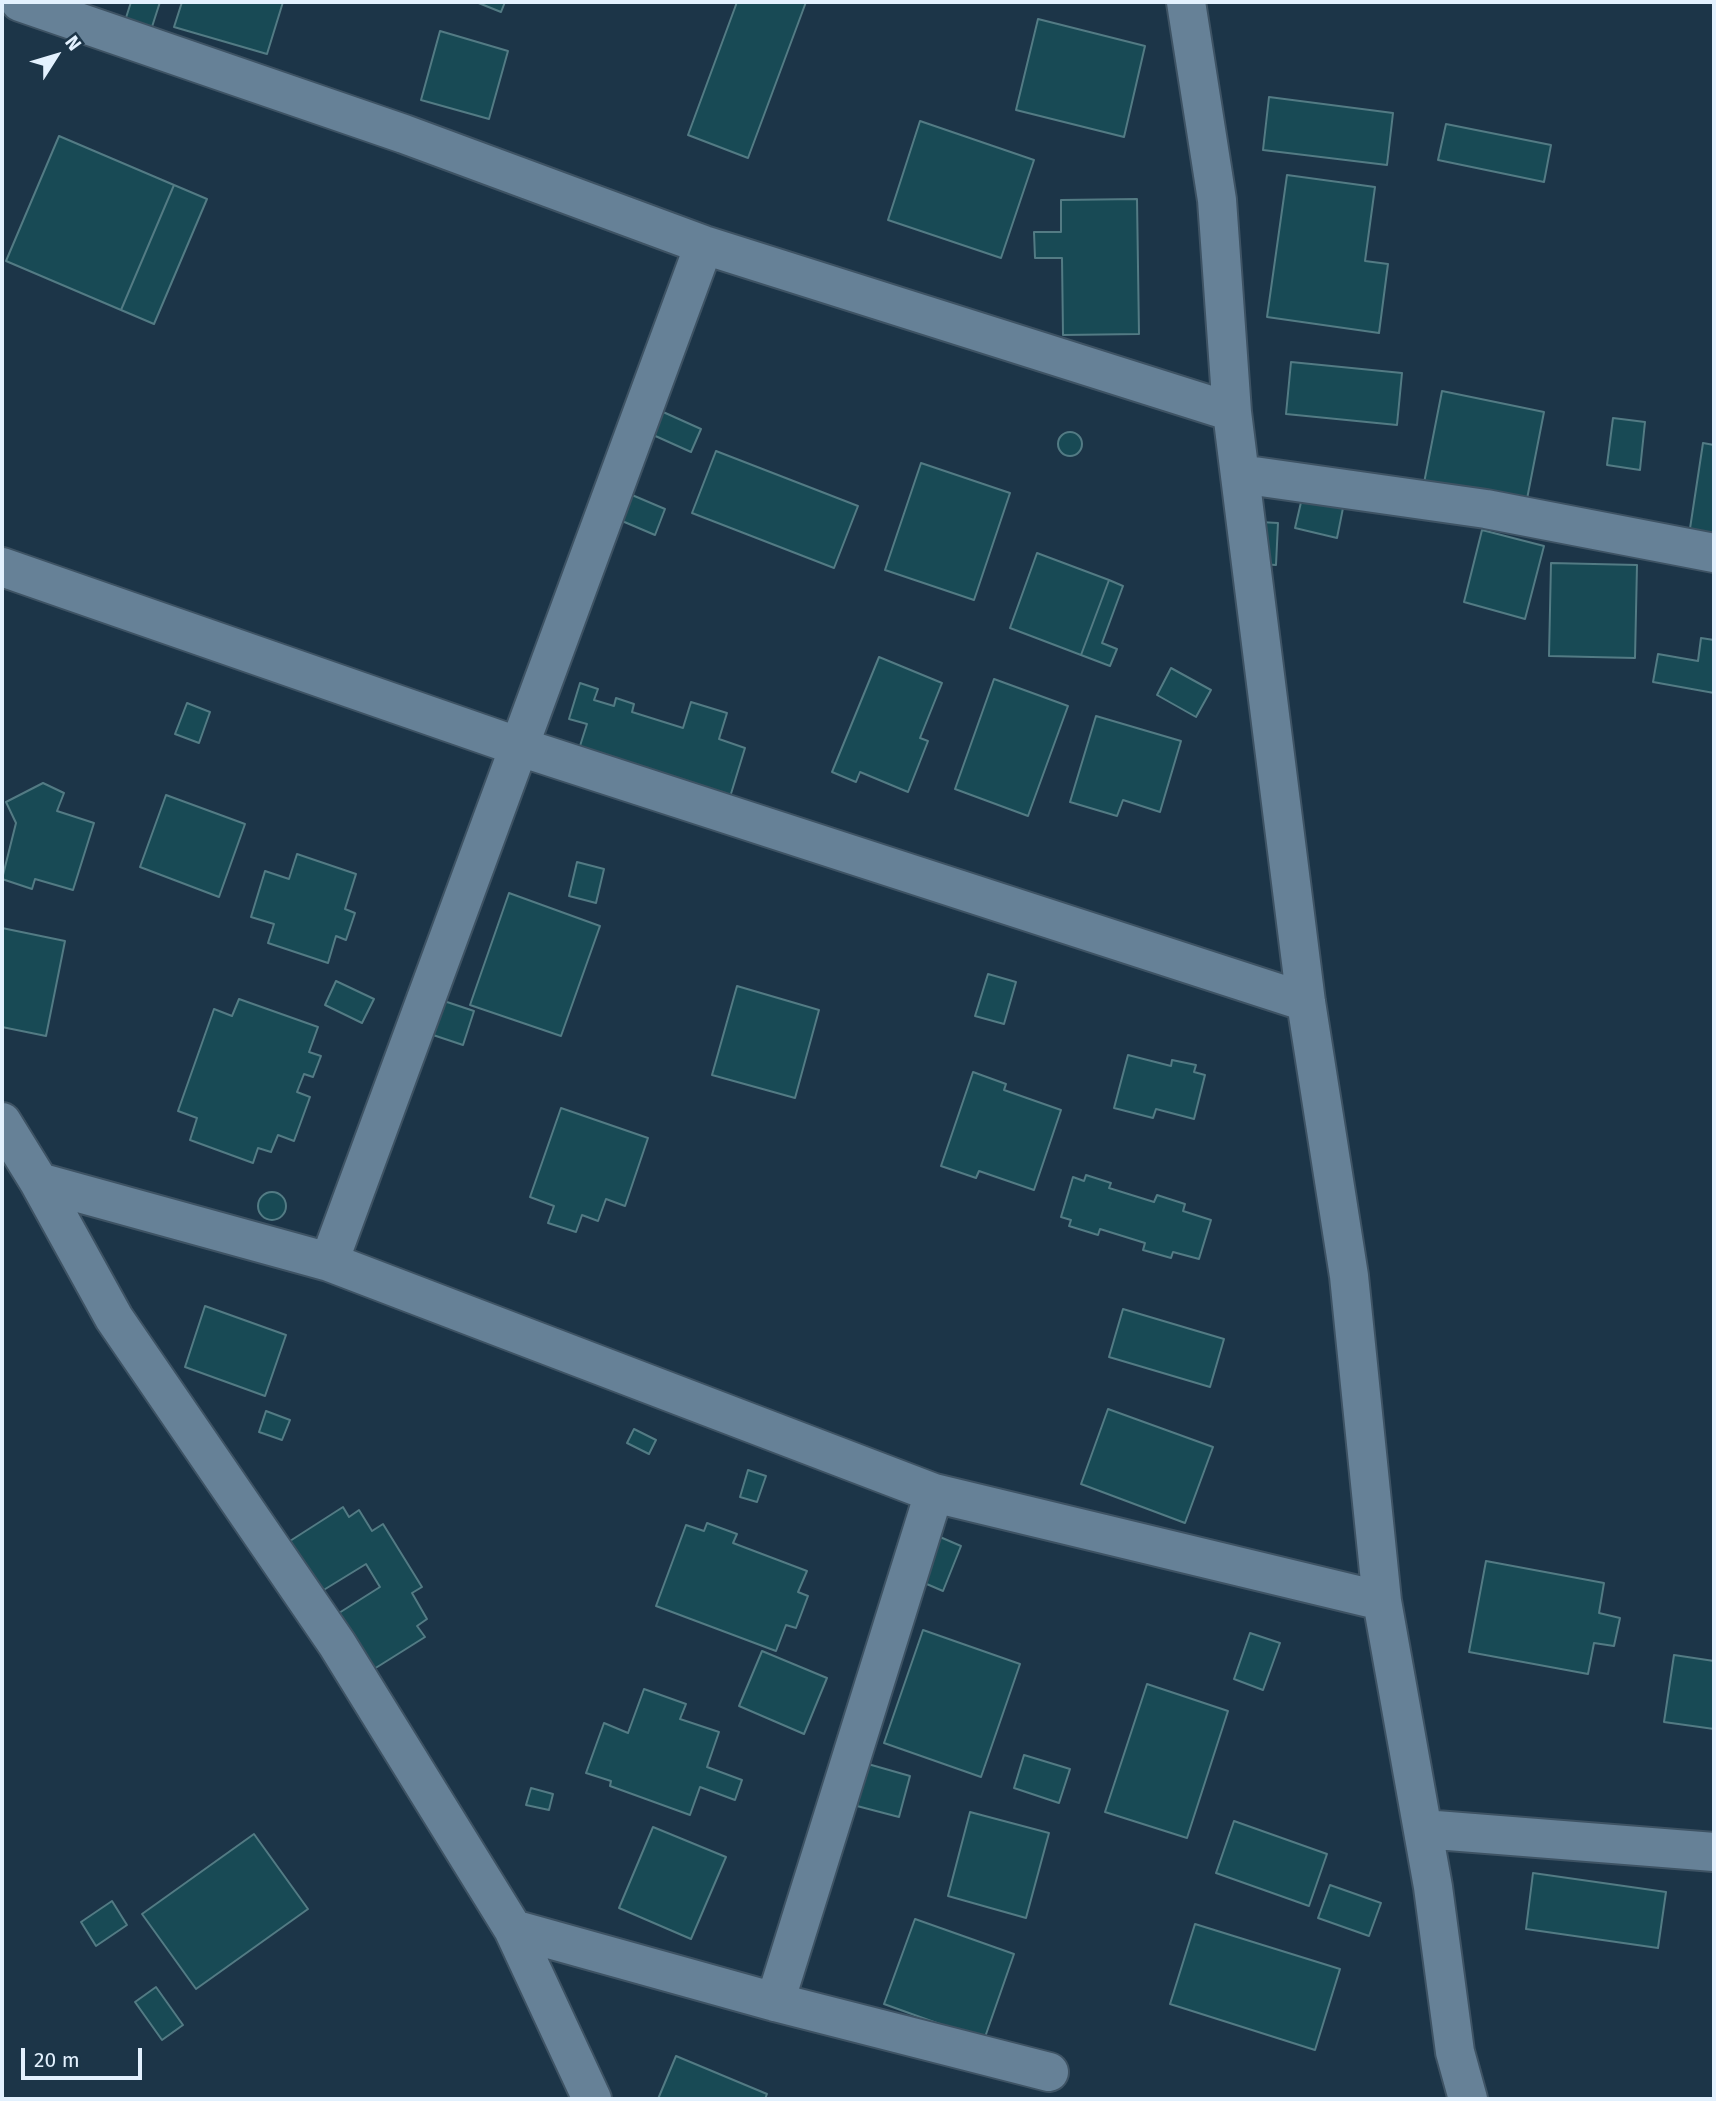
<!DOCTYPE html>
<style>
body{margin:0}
#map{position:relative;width:1716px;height:2101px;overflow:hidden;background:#1c3548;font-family:"Fira Sans",sans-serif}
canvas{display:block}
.frame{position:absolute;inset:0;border:4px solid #e3f1fe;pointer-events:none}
.north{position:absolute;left:21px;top:21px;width:70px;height:70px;-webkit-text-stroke:5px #1c3548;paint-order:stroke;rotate:53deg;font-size:19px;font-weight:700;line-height:28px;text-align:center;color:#e3f1fe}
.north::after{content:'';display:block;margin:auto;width:24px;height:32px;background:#e3f1fe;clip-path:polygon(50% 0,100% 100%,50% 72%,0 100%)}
.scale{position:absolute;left:21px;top:2048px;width:121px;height:32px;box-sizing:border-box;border:4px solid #e3f1fe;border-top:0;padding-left:9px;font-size:21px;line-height:24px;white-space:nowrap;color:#e3f1fe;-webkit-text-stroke:5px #1c3548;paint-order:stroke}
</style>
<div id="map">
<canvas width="1716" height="2101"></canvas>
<div class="frame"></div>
<div class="north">N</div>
<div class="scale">20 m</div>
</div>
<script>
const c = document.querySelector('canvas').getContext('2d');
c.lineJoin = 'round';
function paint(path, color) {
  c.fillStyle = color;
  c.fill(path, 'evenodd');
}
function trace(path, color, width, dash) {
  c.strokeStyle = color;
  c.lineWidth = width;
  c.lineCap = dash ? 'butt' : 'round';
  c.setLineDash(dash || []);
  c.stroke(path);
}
const building = new Path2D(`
 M131 2H160L150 33 124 24Z
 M182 2H283L267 54 174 27Z
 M476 2H505L501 12Z
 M737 2H806L748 158 688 135Z
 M1038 19 1145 46 1124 137 1016 110Z
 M440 31 508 51 489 119 421 100Z
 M1269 97 1393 113 1387 165 1263 150Z
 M920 121 1034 160 1001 258 888 220Z
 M1446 124 1551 145 1544 182 1438 160Z
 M59 136 174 185 121 310 6 261Z
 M1287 175 1375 187 1365 261 1388 264 1379 333 1267 317Z
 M174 185 207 199 154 324 121 310Z
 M1137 199 1139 334 1063 335 1062 258H1035L1034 232H1061V200Z
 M1291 362 1402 373 1397 425 1286 414Z
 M1442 391 1544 412 1526 504 1424 483Z
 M652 407 701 429 691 452 642 430Z
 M1613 418 1645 422 1640 470 1607 465Z
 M1058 444a12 12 0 1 1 24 0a12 12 0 1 1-24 0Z
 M1703 443 1714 445V539L1689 535Z
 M716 451 858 506 834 568 692 513Z
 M921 463 1010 493 974 600 885 570Z
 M625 492 665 509 655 535 615 518Z
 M1302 498 1343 508 1337 538 1295 528Z
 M1260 522 1278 523 1276 565 1258 564Z
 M1482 530 1544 546 1525 619 1464 602Z
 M1037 553 1109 580 1081 655 1010 628Z
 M1551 563 1637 565 1635 658 1549 656Z
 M1109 580 1123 586 1102 643 1117 649 1110 666 1081 655Z
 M1701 638 1714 640V693L1653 682 1658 654 1698 661Z
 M879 657 942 683 920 738 928 741 908 792 860 772 856 782 832 772Z
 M1171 668 1211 690 1196 717 1157 695Z
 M994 679 1068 706 1028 816 955 789Z
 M580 683 598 689 594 700 614 706 616 698 634 704 632 712 683 728 691 702 727 713 719 739 745 748 730 797 579 749 587 724 569 719Z
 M187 703 210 712 199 743 175 734Z
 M1096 716 1181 741 1160 812 1123 800 1117 816 1070 802Z
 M43 783 64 793 57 811 94 823 73 890 35 879 32 889 2 879 16 823 6 802Z
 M166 795 245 824 219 897 140 867Z
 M297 854 356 874 345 909 355 913 346 940 336 936 328 963 268 943 274 924 251 917 265 871 289 879Z
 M577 862 604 869 596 903 569 896Z
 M509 893 600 926 561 1036 470 1005Z
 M2 928 65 941 46 1036 2 1027Z
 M988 974 1016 982 1004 1024 975 1016Z
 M336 981 374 999 362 1023 325 1005Z
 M737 986 819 1010 795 1098 712 1075Z
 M239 999 318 1027 309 1052 321 1056 313 1077 304 1074 297 1092 310 1097 294 1141 278 1135 271 1152 258 1148 253 1163 190 1140 197 1118 178 1111 214 1009 232 1016Z
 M438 999 474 1011 463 1045 427 1033Z
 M1128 1055 1171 1066 1172 1060 1196 1065 1194 1072 1205 1075 1194 1119 1156 1109 1153 1118 1114 1108Z
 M973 1072 1006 1084 1004 1090 1061 1110 1034 1190 979 1171 976 1178 941 1166Z
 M561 1108 648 1138 625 1206 606 1199 598 1221 582 1215 576 1232 548 1223 554 1206 530 1197Z
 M1086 1175 1111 1183 1109 1188 1154 1202 1157 1195 1185 1204 1183 1211 1211 1220 1199 1259 1173 1252 1171 1258 1143 1250 1145 1243 1100 1229 1098 1235 1069 1226 1071 1220 1061 1217 1073 1177 1084 1181Z
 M258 1206a14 14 0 1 1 28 0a14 14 0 1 1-28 0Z
 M205 1306 286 1335 265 1396 185 1367Z
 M1123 1309 1224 1339 1210 1387 1109 1357Z
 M1108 1409 1213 1447 1185 1523 1081 1484Z
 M266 1411 290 1420 282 1440 259 1432Z
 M634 1429 656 1440 649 1454 627 1443Z
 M748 1470 766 1476 757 1502 740 1497Z
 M343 1507 349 1517 359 1510 372 1531 383 1524 422 1587 412 1593 427 1619 417 1626 425 1637 374 1669 339 1613 380 1587 366 1564 322 1591 288 1559 298 1553 290 1541Z
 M707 1523 737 1534 733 1543 807 1571 798 1592 808 1596 796 1628 786 1625 776 1651 656 1606 686 1525 704 1531Z
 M933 1534 961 1546 943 1591 915 1579Z
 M1486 1561 1604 1583 1599 1613 1620 1618 1614 1646 1594 1643 1588 1674 1469 1652Z
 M923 1630 1020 1664 981 1777 884 1743Z
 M1250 1633 1280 1643 1263 1690 1234 1679Z
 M762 1651 827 1678 804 1734 739 1706Z
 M1674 1655 1714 1661V1729L1664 1722Z
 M1147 1684 1228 1711 1187 1838 1105 1812Z
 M644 1689 686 1704 680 1719 719 1732 707 1767 742 1780 735 1800 700 1787 690 1815 610 1786 611 1781 586 1773 604 1723 628 1733Z
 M1024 1755 1070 1769 1059 1803 1014 1788Z
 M868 1764 910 1776 899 1817 857 1806Z
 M531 1788 553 1794 549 1810 526 1805Z
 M970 1812 1049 1833 1026 1918 948 1896Z
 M1234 1821 1327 1854 1309 1906 1216 1873Z
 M653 1827 726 1857 691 1939 619 1908Z
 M254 1834 308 1909 196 1989 142 1914Z
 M1533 1873 1666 1892 1658 1948 1526 1929Z
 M1330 1885 1381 1903 1369 1936 1318 1918Z
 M112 1901 127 1925 96 1946 81 1922Z
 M915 1919 1014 1954 984 2040 884 2004Z
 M1195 1924 1340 1969 1315 2050 1170 2004Z
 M156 1987 183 2025 162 2040 135 2002Z
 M676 2056 767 2094 765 2099H658Z`);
paint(building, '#184a55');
trace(building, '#537b84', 2);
const street = new Path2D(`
 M20 2 404 134 704 245 1232 412
 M1186 2 1217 200 1232 412 1306 1002 1349 1276 1382 1601 1433 1887 1455 2052 1468 2099
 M1240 474 1486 509 1714 553
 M2 567 517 746 1306 1002
 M2 1122 39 1182 114 1318 337 1644 513 1929 592 2099
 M39 1182 329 1262 934 1493 1382 1601
 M329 1262 704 245
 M1423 1829 1714 1852
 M513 1929 775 2002 1049 2072
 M775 2002 934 1493`);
trace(street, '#3e5364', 42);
trace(street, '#668197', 38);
</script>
